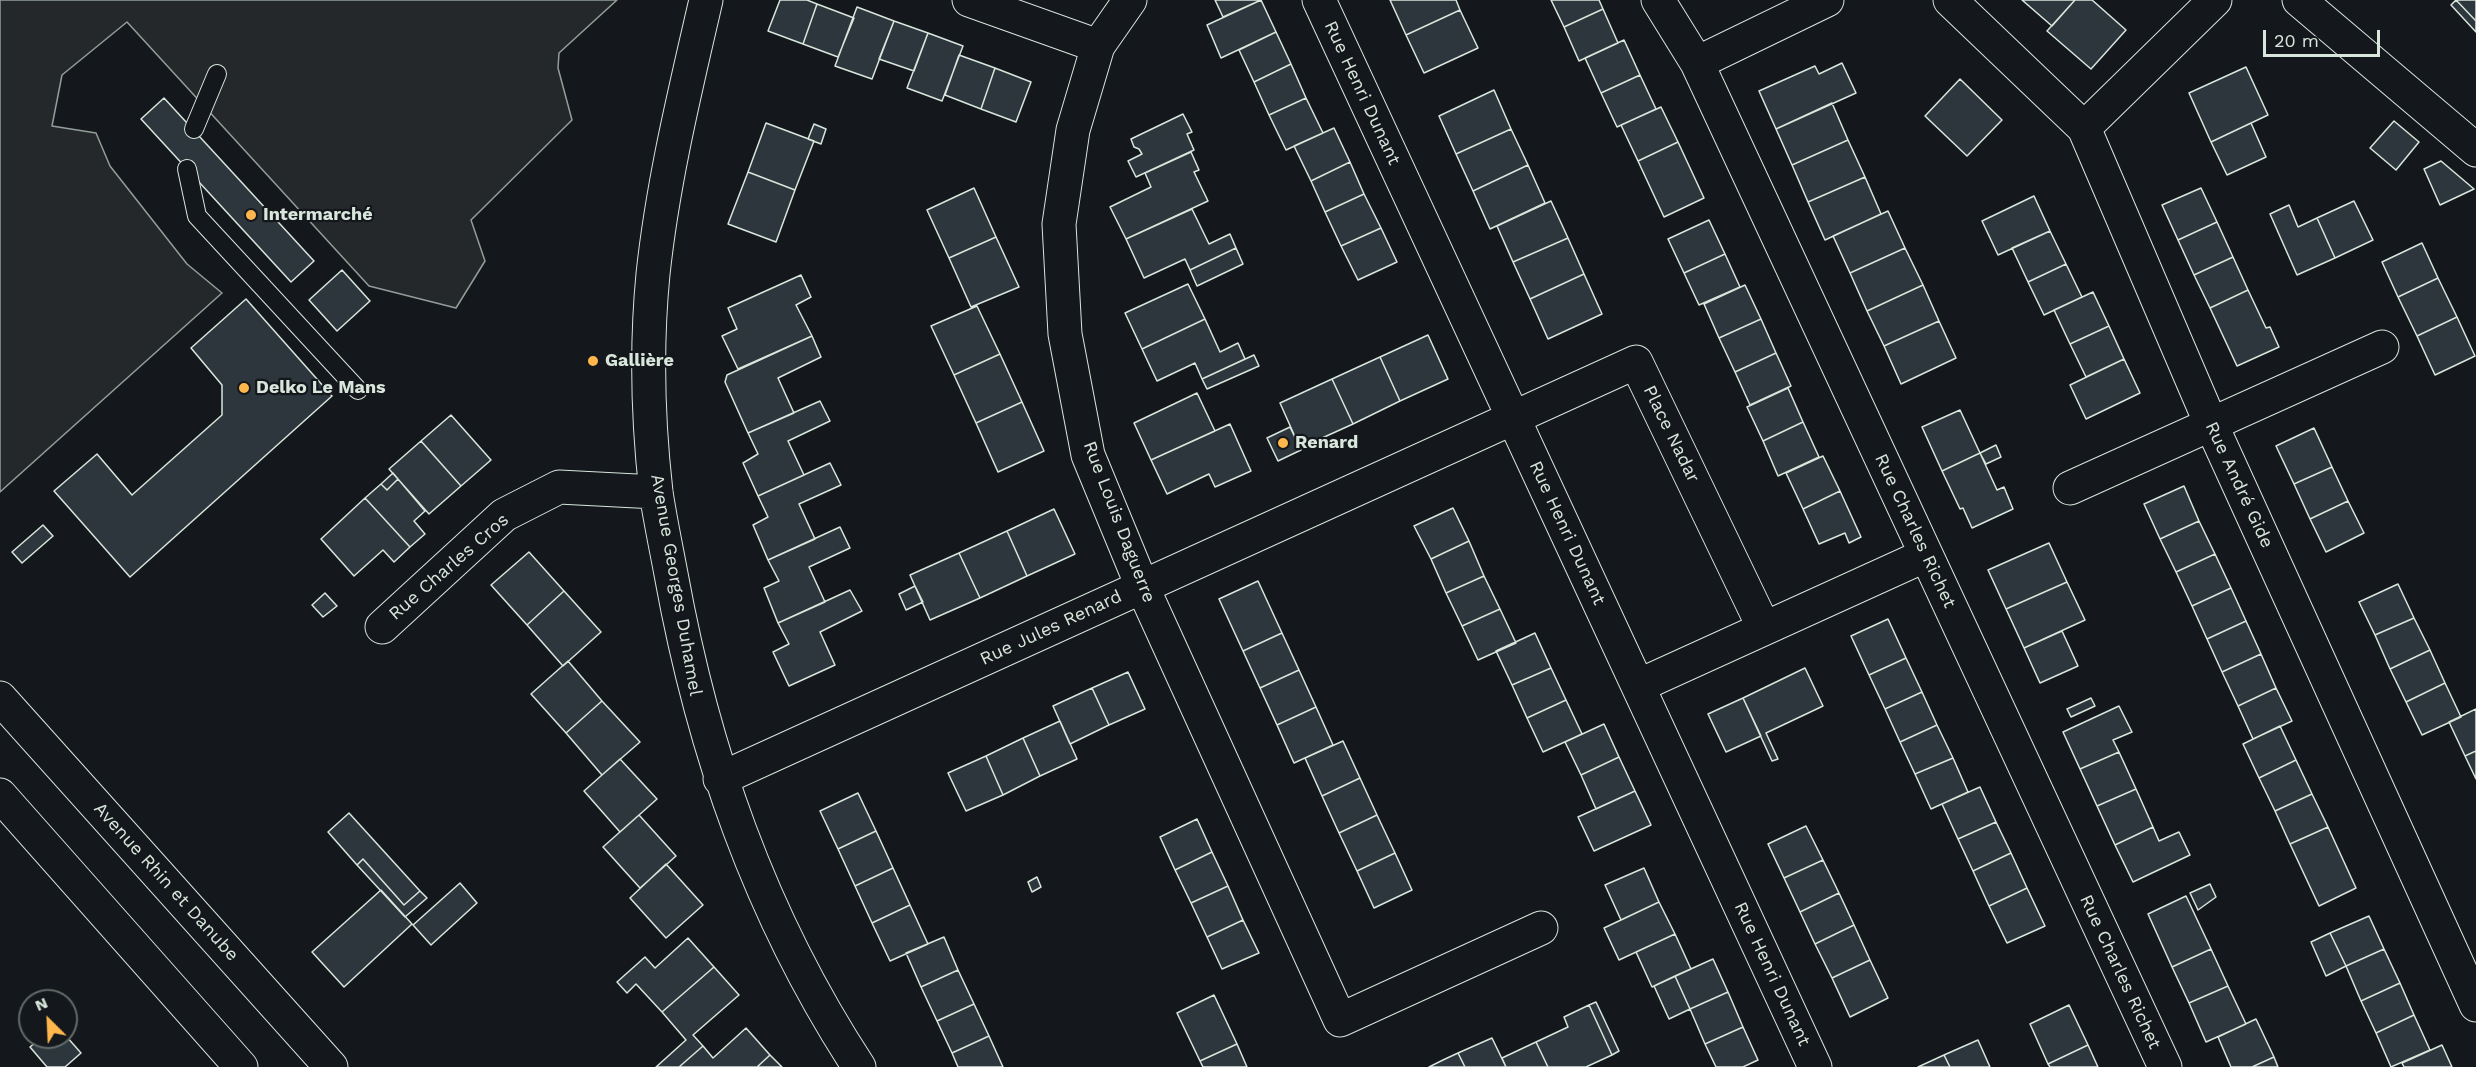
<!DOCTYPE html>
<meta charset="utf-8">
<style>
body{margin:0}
#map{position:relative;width:2476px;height:1067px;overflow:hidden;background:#14181c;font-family:"Work Sans",sans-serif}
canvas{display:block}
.north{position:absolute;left:18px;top:989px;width:60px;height:60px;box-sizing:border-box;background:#14181c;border:2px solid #626a69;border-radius:50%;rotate:336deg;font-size:16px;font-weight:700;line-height:24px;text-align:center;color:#d8e6dc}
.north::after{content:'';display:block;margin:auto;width:21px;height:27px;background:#ffb74d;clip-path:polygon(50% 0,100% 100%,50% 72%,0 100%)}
.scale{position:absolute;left:2263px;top:30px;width:117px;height:27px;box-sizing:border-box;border:3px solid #d8e6dc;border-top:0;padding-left:8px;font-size:18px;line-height:21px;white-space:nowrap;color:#d8e6dc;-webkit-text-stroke:4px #14181c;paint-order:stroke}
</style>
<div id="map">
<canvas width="2476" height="1067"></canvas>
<div class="north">N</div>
<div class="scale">20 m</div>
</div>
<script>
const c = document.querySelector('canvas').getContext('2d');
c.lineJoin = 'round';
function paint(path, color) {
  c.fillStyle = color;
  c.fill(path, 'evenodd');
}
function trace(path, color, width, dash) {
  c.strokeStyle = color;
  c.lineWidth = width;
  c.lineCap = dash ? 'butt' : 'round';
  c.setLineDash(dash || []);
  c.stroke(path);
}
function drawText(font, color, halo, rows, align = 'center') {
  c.font = font + ' "Work Sans",sans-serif';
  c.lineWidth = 4.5;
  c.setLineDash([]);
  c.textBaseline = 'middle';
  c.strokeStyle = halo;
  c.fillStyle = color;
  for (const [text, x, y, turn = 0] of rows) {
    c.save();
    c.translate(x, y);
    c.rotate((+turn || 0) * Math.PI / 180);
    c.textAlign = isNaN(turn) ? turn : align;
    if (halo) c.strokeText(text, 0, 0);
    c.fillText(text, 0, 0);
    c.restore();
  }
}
const parking = new Path2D(`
 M0 0H617L559 53 558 68 572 120 471 220 485 261 456 308 369 286 127 22 62 75 52 126 96 133 110 166 187 264 222 293 0 492Z`);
paint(parking, '#24282b');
trace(parking, '#939e99', 1.5);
const building = new Path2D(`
 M780 0H807L817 4 803 44 768 31Z
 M1215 0H1261L1223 17Z
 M1261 0 1276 32 1221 58 1207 25Z
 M1390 0H1456L1460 10 1406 35Z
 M1551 0H1599L1603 9 1564 27Z
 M2022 0H2075L2052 26Z
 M2075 0H2092L2126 30 2091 69 2047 31Z
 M2456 0 2476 21V32L2451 5Z
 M2456 0H2476V21Z
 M817 4 854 18 838 57 803 44Z
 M857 7 894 21 872 79 835 66Z
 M1603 9 1618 43 1579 61 1564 27Z
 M1460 10 1478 48 1424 73 1406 35Z
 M894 21 928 33 914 71 879 59Z
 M1276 32 1291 64 1254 82 1239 50Z
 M928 33 963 46 942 101 907 88Z
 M1624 40 1640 75 1601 93 1585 58Z
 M959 55 995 68 981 109 945 95Z
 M1842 63 1856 93 1776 129 1759 91 1815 66 1819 74Z
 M1291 64 1306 98 1269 115 1254 82Z
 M2246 67 2268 115 2211 142 2189 93Z
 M995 68 1031 82 1016 122 981 109Z
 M1640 75 1656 109 1617 127 1601 93Z
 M1960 79 2002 120 1967 156 1925 116Z
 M1494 90 1511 129 1456 154 1439 116Z
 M164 98 314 261 291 282 141 119Z
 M1306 98 1323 133 1286 150 1269 115Z
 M1832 103 1848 140 1792 165 1776 129Z
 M1661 107 1678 142 1638 161 1621 125Z
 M1183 114 1192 132 1187 134 1194 150 1136 177 1128 161 1142 154 1139 149 1134 147 1131 139Z
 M2394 121 2419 142 2396 170 2370 148Z
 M766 123 814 141 795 190 748 172Z
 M2251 123 2266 157 2227 175 2211 142Z
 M814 124 826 129 821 144 808 139Z
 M1334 128 1350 162 1311 181 1294 146Z
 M1511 129 1528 165 1473 191 1456 154Z
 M1848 140 1865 177 1808 202 1792 165Z
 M1678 142 1704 198 1664 217 1638 161Z
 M1191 152 1199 170 1194 172 1208 201 1126 239 1110 207 1151 187 1145 173Z
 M2441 161 2474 189 2440 205 2424 169Z
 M1350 162 1364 194 1325 212 1311 181Z
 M1528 165 1545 203 1490 229 1473 191Z
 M748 172 795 190 776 242 728 224Z
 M1865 177 1881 214 1825 240 1808 202Z
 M974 188 996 237 949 258 927 210Z
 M2201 188 2217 222 2178 240 2162 205Z
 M1364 194 1381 228 1341 246 1325 212Z
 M2034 196 2050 231 1998 255 1982 221Z
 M1551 201 1568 238 1513 262 1497 226Z
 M2354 201 2373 240 2335 258 2317 218Z
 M2289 205 2298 227 2317 218 2335 258 2297 275 2270 214Z
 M1192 209 1209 244 1230 234 1236 248 1190 270 1185 259 1144 278 1126 239Z
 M1888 211 1905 248 1850 273 1833 236Z
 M1709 220 1725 254 1684 273 1668 239Z
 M2217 222 2233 257 2194 275 2178 240Z
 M1381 228 1397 262 1358 280 1341 246Z
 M2050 231 2066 264 2028 282 2012 248Z
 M996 237 1019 287 971 307 949 258Z
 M1568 238 1584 274 1530 299 1513 262Z
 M2422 243 2438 278 2398 297 2382 262Z
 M1236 248 1243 264 1197 286 1190 270Z
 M1905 248 1923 285 1867 311 1850 273Z
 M1725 254 1740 287 1699 305 1684 273Z
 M2233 257 2248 290 2210 308 2194 275Z
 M2066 264 2082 297 2044 315 2028 282Z
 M342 270 370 301 337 331 309 300Z
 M1584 274 1602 314 1548 339 1530 299Z
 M801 275 811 297 796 305 812 336 738 369 722 336 737 329 728 308Z
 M2438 278 2457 317 2417 336 2398 297Z
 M1188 284 1205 319 1142 349 1125 313Z
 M1745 285 1761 319 1719 338 1704 304Z
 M1923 285 1939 321 1884 346 1867 311Z
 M2248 290 2266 328 2270 327 2279 347 2237 366 2210 308Z
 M2093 292 2109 326 2070 344 2054 310Z
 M246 299 332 396 130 577 54 491 97 454 132 495 222 415V385L191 348Z
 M977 306 1000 354 954 375 931 326Z
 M2457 317 2475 356 2435 375 2417 336Z
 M1205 319 1220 352 1238 343 1245 359 1202 379 1195 363 1157 381 1142 349Z
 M1761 319 1776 353 1735 372 1719 338Z
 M1939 321 1956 358 1901 384 1884 346Z
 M2109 326 2124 359 2086 377 2070 344Z
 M1428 335 1448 379 1400 401 1380 357Z
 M812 336 821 357 778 378 794 413 748 433 725 382 727 375Z
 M1776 353 1791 386 1750 405 1735 372Z
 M1000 354 1022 402 976 423 954 375Z
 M1254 355 1259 366 1207 389 1202 379Z
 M1380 357 1400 401 1353 424 1332 379Z
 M2124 359 2140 393 2086 419 2070 385Z
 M1332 379 1353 424 1300 448 1280 403Z
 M1788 388 1803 422 1763 441 1747 407Z
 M1197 393 1215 431 1151 460 1134 423Z
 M820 401 830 421 788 441 804 475 758 496 743 463 758 454 748 433Z
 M1022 402 1044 451 998 472 976 423Z
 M1960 410 1980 453 1942 471 1922 427Z
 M451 415 491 460 461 486 421 441Z
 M1803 422 1819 457 1778 476 1763 441Z
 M1230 424 1251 471 1215 487 1209 474 1167 494 1151 460Z
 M1290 427 1301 450 1278 461 1267 438Z
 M2314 428 2332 467 2294 484 2276 446Z
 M421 441 461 486 429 514 389 469Z
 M1996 445 2001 457 1986 464 1980 453Z
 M1980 453 1997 490 2004 487 2013 509 1972 528 1963 508 1960 509 1942 471Z
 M1823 456 1840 491 1803 509 1786 473Z
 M830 463 841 485 799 504 815 539 768 560 753 525 768 517 758 496Z
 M2332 467 2348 501 2310 519 2294 484Z
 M393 473 398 479 387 490 381 484Z
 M398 479 425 511 414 521 425 534 410 547 365 498 381 484 387 490Z
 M2184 486 2199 521 2160 539 2144 504Z
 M1840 491 1861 537 1849 543 1845 533 1819 544 1803 509Z
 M365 498 410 547 394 562 383 550 354 576 321 539Z
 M2348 501 2364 533 2326 552 2310 519Z
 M1453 508 1469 541 1431 559 1414 526Z
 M1054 509 1075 554 1027 576 1007 531Z
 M2199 521 2215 554 2176 572 2160 539Z
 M43 525 53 536 22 563 12 552Z
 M840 527 850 548 809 567 825 602 778 623 764 588 779 581 768 560Z
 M1007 531 1027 576 980 598 959 553Z
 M1469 541 1484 576 1446 593 1431 559Z
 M2049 543 2067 582 2006 609 1988 570Z
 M529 552 564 591 527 625 491 585Z
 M959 553 980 598 930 620 910 575Z
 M2215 554 2231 588 2192 606 2176 572Z
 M1484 576 1500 609 1462 626 1446 593Z
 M1258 581 1282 633 1243 651 1219 599Z
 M2067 582 2085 620 2024 648 2006 609Z
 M2398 584 2414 618 2375 635 2359 602Z
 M915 586 923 602 906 610 899 594Z
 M2231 588 2246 621 2207 639 2192 606Z
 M850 590 862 611 820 632 835 665 789 686 773 652 789 644 778 623Z
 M564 591 601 632 563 666 527 625Z
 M325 593 337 606 323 617 312 605Z
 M1500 609 1516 643 1478 660 1462 626Z
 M2414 618 2430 650 2390 669 2375 635Z
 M1888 619 1906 658 1869 675 1851 636Z
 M2246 621 2261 654 2222 672 2207 639Z
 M2062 631 2078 666 2040 683 2024 648Z
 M1282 633 1299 670 1260 688 1243 651Z
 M1535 633 1551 668 1512 685 1496 651Z
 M2430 650 2445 683 2406 702 2390 669Z
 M2261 654 2276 688 2238 706 2222 672Z
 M1906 658 1922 692 1885 709 1869 675Z
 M568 661 602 701 566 733 531 694Z
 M1551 668 1566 700 1527 718 1512 685Z
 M1805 668 1823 706 1766 733 1778 759 1772 761 1743 698Z
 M1299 670 1316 707 1277 725 1260 688Z
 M1128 672 1145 709 1109 725 1092 688Z
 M2445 683 2461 717 2422 735 2406 702Z
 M1092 688 1109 725 1070 744 1053 706Z
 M2276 688 2292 721 2253 739 2238 706Z
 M1922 692 1937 725 1900 742 1885 709Z
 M1743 698 1761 736 1726 752 1708 714Z
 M2091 698 2095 706 2071 717 2067 709Z
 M1566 700 1582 734 1543 752 1527 718Z
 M602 701 640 742 602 775 566 733Z
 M2119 706 2132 732 2113 740 2119 752 2080 769 2063 732Z
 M1316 707 1333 745 1294 763 1277 725Z
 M2476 709V751L2465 756 2449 722Z
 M1060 721 1077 759 1040 776 1023 738Z
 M1604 724 1619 757 1581 775 1565 742Z
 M1937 725 1953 758 1915 774 1900 742Z
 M2280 726 2296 760 2259 778 2243 744Z
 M1023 738 1040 776 1003 795 986 756Z
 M1343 741 1360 778 1322 796 1305 758Z
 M2476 751V779L2465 756Z
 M2119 752 2136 789 2097 806 2080 769Z
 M986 756 1003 795 966 811 948 773Z
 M1619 757 1635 791 1596 809 1581 775Z
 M1953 758 1968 792 1931 809 1915 774Z
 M620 759 657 799 620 832 584 791Z
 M2296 760 2312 794 2275 811 2259 778Z
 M1360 778 1377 815 1339 833 1322 796Z
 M1980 787 1996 822 1958 839 1942 804Z
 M2136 789 2153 827 2115 845 2097 806Z
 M1635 791 1651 825 1594 851 1578 817Z
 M858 793 876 831 838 849 820 811Z
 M2312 794 2328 827 2290 844 2275 811Z
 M349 813 420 891 404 905 363 859 357 865 328 832Z
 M639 815 676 856 640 888 603 847Z
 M1377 815 1395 853 1357 871 1339 833Z
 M1197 819 1212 852 1175 870 1160 837Z
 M1996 822 2011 853 1973 871 1958 839Z
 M1806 826 1823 860 1784 878 1768 844Z
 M2153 827 2159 841 2179 832 2190 855 2133 882 2115 845Z
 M2328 827 2356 888 2319 906 2290 844Z
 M876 831 893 868 855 886 838 849Z
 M1212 852 1228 886 1191 903 1175 870Z
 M1395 853 1412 890 1374 908 1357 871Z
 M2011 853 2027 888 1989 906 1973 871Z
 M363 859 404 905 420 891 427 898 405 917 357 865Z
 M1823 860 1839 893 1800 912 1784 878Z
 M666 864 703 905 666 938 630 898Z
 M893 868 910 905 872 923 855 886Z
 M1644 868 1659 902 1621 920 1605 885Z
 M1037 877 1041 887 1032 892 1028 882Z
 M460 883 477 903 431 945 413 925Z
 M2210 884 2216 897 2198 910 2190 893Z
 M1228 886 1243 920 1207 937 1191 903Z
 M2027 888 2045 926 2007 943 1989 906Z
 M381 890 412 924 344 987 312 952Z
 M1839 893 1854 925 1815 944 1800 912Z
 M2186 896 2211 949 2172 967 2148 914Z
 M1659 902 1675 934 1619 960 1604 928Z
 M910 905 928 944 890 961 872 923Z
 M2369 916 2384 949 2346 966 2330 933Z
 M1243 920 1259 953 1222 969 1207 937Z
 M1854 925 1870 960 1832 978 1815 944Z
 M2330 933 2346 966 2326 976 2311 942Z
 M1675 934 1691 969 1652 987 1636 952Z
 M944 937 958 970 921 987 906 953Z
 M688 938 714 967 662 1012 636 984 627 993 617 982 645 957 655 968Z
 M2211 949 2228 986 2189 1003 2172 967Z
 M2384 949 2400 983 2361 1001 2346 966Z
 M1713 959 1728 992 1690 1009 1675 976Z
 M1870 960 1888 998 1850 1017 1832 978Z
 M714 967 739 995 693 1035 703 1046 679 1067H656L686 1040 662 1012Z
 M958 970 974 1004 937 1021 921 987Z
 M1675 976 1690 1009 1669 1019 1654 986Z
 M2400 983 2414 1015 2376 1033 2361 1001Z
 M2228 986 2246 1024 2206 1042 2189 1003Z
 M1728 992 1743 1027 1705 1044 1690 1009Z
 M1214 995 1237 1044 1200 1061 1177 1013Z
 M1596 1002 1619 1051 1612 1055 1589 1005Z
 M974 1004 989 1036 952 1053 937 1021Z
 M1589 1005 1612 1055 1586 1067H1548L1536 1042 1568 1027 1564 1017Z
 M2069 1005 2088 1045 2048 1064 2030 1024Z
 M2414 1015 2430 1050 2391 1067 2376 1033Z
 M2256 1019 2274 1057 2252 1067H2231L2218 1037Z
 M1743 1027 1758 1060 1743 1067H1716L1705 1044Z
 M746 1028 770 1055 757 1067H679L703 1046 713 1058Z
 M66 1036 81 1053 65 1067H47L30 1047 42 1037Z
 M989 1036 1003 1067H958L952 1053Z
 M1492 1038 1506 1067H1465L1458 1053Z
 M1978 1040 1990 1067H1950L1944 1055Z
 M1536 1042 1548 1067H1506L1502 1058Z
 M1237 1044 1247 1067H1203L1200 1061Z
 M2088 1045 2098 1067H2050L2048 1064Z
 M2442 1045 2452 1067H2404L2402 1063Z
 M1458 1053 1465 1067H1429L1443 1060Z
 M770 1055 782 1067H757Z
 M1944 1055 1950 1067H1918Z
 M2274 1057 2278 1067H2252Z`);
paint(building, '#2c363c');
trace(building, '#d8e6dc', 1.5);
const lane = new Path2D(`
 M194 129 217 74
 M187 169 197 216 358 390`);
const street = new Path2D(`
 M706 0C685 91 663 181 653 274 646 346 648 421 656 492 660 519 666 547 671 574 703 751 760 916 859 1067
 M969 0 1098 46
 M1130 0 1098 46 1073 130 1059 224 1065 334 1088 455 1142 586 1340 1020 1541 928
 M1319 0 1815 1067
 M1658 0 1697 63 2165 1067
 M1950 0 2084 128
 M2215 0 2084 128 2211 424 2476 1005
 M2299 0 2476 150
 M1697 63 1827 0
 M2070 488 2382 347
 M382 627 504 515 559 487 656 492
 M1638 686 1926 555
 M720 779 1636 362 1764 628`);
const primary = new Path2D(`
 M0 698 331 1067
 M0 795 241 1067`);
trace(lane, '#d8e6dc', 20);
trace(street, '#d8e6dc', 35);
trace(primary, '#d8e6dc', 35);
trace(lane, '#14181c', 18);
trace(street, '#14181c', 33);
trace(primary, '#14181c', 33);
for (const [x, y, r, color] of [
 [251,215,6,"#ffb74d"],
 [593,361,6,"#ffb74d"],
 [244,388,6,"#ffb74d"],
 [1283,443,6,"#ffb74d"]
]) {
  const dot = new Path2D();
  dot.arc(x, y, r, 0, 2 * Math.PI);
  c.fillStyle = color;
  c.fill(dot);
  trace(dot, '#14181c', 2);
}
drawText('18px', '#d8e6dc', '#14181c', [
 ["Rue Henri Dunant",1362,93,65],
 ["Place Nadar",1671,434,64],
 ["Rue André Gide",2239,485,65],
 ["Rue Louis Daguerre",1119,522,69],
 ["Rue Charles Richet",1915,531,65],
 ["Rue Henri Dunant",1567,533,65],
 ["Rue Charles Cros",449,567,-41],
 ["Avenue Georges Duhamel",676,585,80],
 ["Rue Jules Renard",1051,628,-25],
 ["Avenue Rhin et Danube",166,882,48],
 ["Rue Charles Richet",2120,972,65],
 ["Rue Henri Dunant",1772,974,65]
]);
drawText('bold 18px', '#d8e6dc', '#14181c', [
 ["Intermarché",263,215],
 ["Gallière",605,361],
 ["Delko Le Mans",256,388],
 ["Renard",1295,443]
], 'left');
</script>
